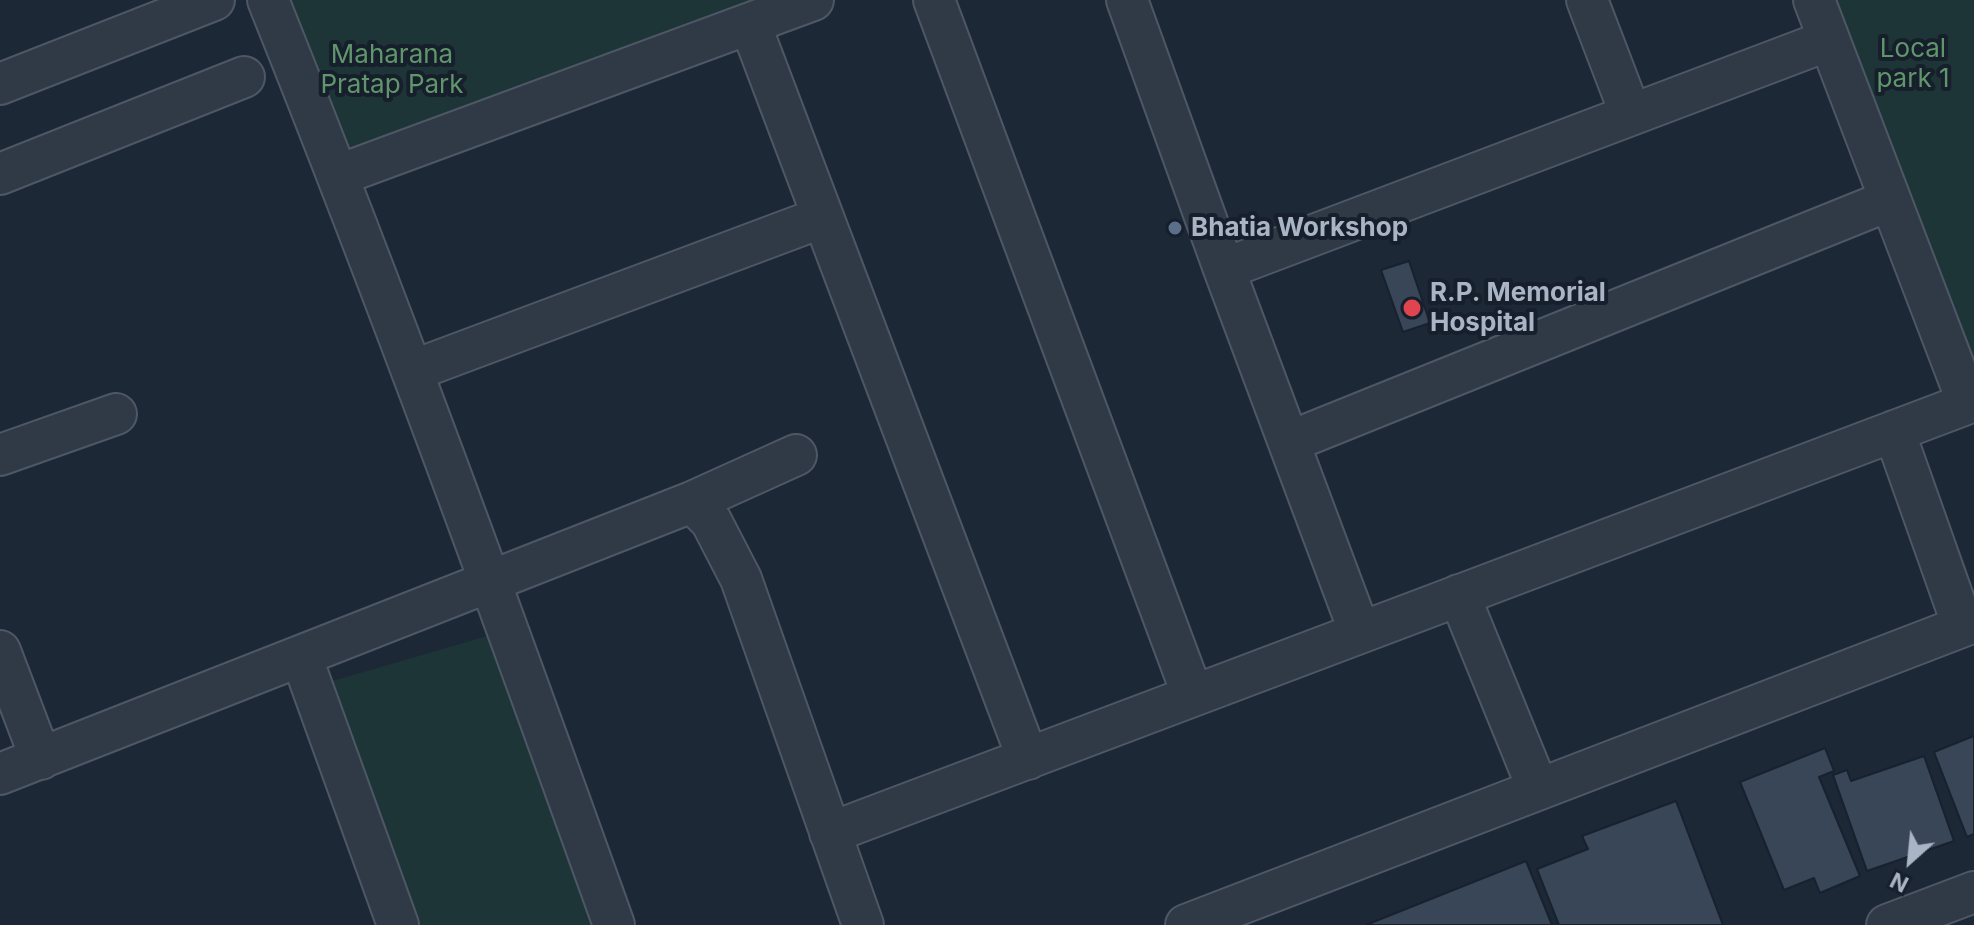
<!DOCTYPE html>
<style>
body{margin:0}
#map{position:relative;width:1974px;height:925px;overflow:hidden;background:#1c2836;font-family:Inter,sans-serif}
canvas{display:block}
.north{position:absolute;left:1870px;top:821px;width:80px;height:80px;-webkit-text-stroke:6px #161f2b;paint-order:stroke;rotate:207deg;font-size:22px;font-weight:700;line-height:32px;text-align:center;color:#a9b4c5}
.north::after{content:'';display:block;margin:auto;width:28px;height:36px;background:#a9b4c5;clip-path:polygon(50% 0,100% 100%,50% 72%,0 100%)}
</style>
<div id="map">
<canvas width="1974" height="925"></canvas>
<div class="north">N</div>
</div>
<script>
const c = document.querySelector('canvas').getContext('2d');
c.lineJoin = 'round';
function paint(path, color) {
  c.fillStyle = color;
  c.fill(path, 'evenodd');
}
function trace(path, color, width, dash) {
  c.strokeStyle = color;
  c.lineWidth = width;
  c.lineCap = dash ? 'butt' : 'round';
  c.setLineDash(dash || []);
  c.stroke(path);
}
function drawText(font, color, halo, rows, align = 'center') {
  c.font = font + ' Inter,sans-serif';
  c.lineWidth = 8;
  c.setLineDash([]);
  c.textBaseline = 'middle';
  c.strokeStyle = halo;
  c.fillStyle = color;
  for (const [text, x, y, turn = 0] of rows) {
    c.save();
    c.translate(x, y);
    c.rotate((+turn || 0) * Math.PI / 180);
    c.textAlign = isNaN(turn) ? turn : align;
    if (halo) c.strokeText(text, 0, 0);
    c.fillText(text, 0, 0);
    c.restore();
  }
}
paint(new Path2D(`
 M285 0H786L350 162Z
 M1823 0H1974V399Z
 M508 630 592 925H415L312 687Z`), '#1e3537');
const building = new Path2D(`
 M1409 261 1430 323 1403 332 1381 270Z
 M1974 736V834L1967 837 1934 752Z
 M1825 748 1834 771 1819 777 1860 876 1820 893 1814 878 1784 890 1740 782Z
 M1924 756 1954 841 1867 871 1833 775 1847 770 1851 781Z
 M1676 801 1723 925H1559L1537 869 1588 849 1582 836Z
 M1526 861 1552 925H1366Z`);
paint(building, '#384658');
trace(building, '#18212d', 2);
const minor = new Path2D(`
 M268 0C391 306 503 615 614 925
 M934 0 1193 696
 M1127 0 1224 269 1360 633
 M1587 0 1631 115
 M1814 0 1968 403
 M750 24 1028 759
 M0 84 214 0
 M0 174 244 77
 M339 175 813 0
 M1224 269 1829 40
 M412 371 823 217
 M1894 431 1963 626
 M1289 442 1890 200
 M0 455 116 414
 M692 502 711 521 741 579 863 925
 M1459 595 1538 789
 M0 651 41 759
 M301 656 398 925
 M0 774 692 502 796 455
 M830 833 1974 401
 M1186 925 1974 622
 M1887 925 1974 892`);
trace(minor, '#4d5765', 44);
trace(minor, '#303a47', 40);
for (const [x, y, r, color] of [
 [1175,228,8,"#5c6f8a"],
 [1412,308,10,"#e0444e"]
]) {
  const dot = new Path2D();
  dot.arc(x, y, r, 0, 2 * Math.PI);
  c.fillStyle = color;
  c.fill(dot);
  trace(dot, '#161f2b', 3);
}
drawText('26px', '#60966b', '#161f2b', [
 ["Local",1913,49],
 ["park 1",1913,79],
 ["Maharana",392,55],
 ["Pratap Park",392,85]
]);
drawText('bold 26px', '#a9b4c5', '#161f2b', [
 ["Bhatia Workshop",1191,228],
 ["R.P. Memorial",1430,293],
 ["Hospital",1430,323]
], 'left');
</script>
